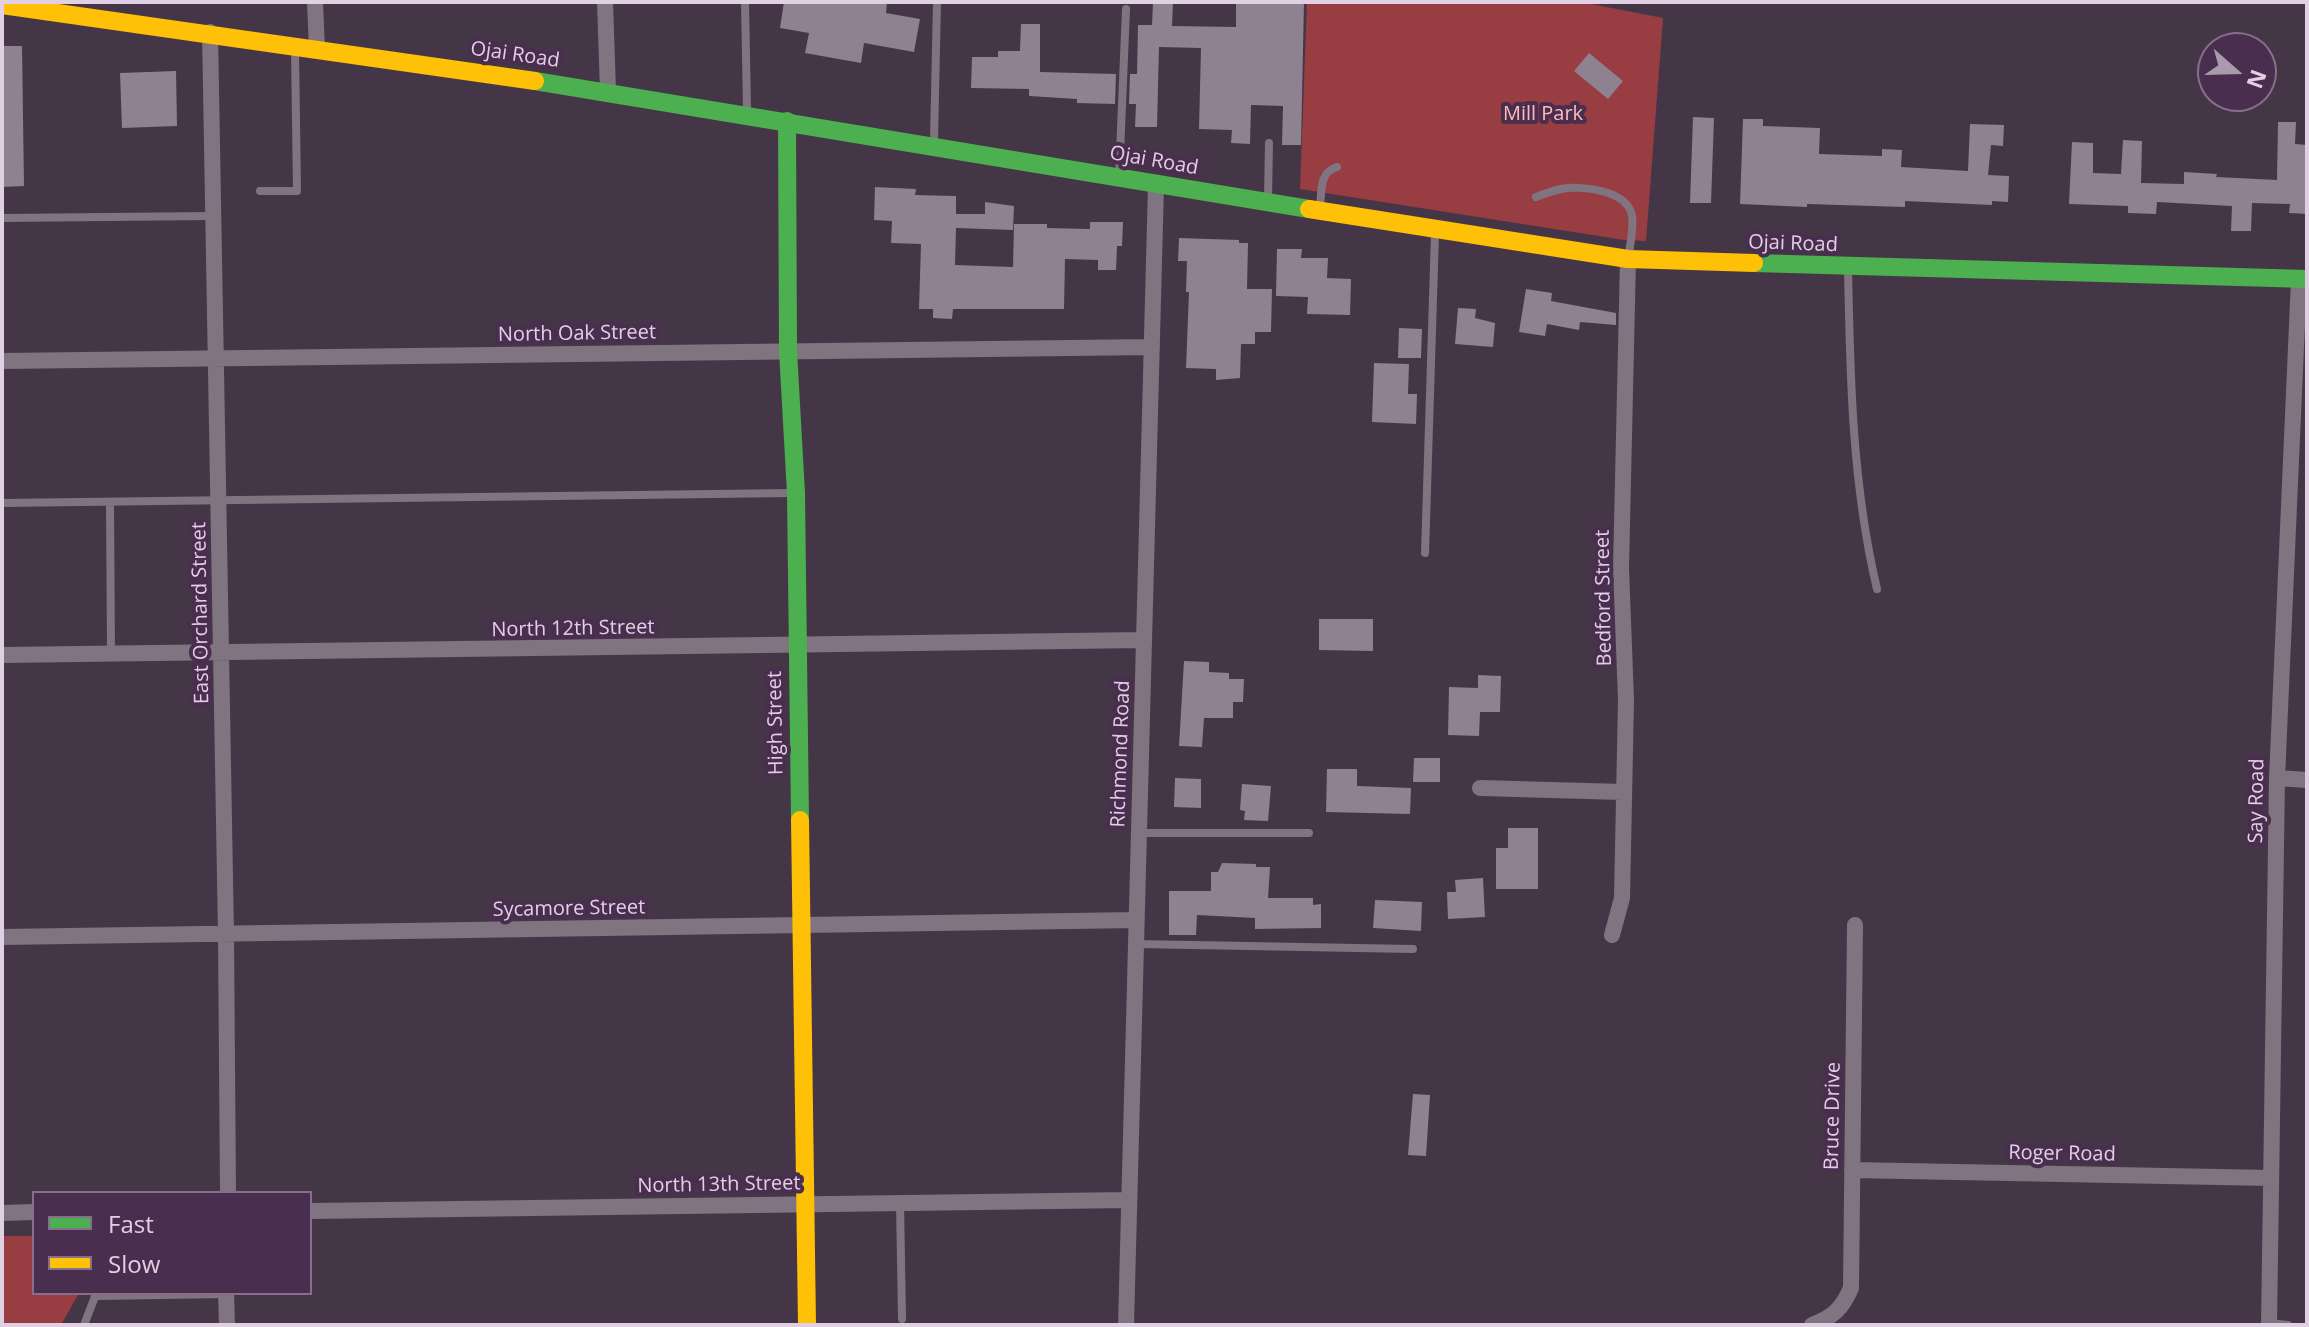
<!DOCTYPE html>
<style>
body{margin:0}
#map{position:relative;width:2309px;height:1327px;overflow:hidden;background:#453647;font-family:"Open Sans",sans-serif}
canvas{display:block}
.frame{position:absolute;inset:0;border:4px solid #e1d0e4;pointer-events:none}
.legend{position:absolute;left:32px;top:1191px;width:280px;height:104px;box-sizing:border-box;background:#4a2e4f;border:2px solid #866f8b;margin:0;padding:10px 14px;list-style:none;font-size:24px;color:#e1d0e4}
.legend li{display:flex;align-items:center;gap:16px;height:40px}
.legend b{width:40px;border:2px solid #866f8b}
.north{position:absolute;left:2197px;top:32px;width:80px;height:80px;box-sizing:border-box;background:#4a2e4f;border:2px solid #866f8b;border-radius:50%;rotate:110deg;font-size:22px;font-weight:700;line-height:32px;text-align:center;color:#e1d0e4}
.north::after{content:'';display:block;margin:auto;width:28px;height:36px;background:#aa9aad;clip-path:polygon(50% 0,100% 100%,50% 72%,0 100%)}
</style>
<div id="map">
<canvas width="2309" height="1327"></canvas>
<div class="frame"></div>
<ul class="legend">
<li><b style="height:10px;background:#4caf50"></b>Fast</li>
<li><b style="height:10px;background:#ffc107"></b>Slow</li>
</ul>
<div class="north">N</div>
</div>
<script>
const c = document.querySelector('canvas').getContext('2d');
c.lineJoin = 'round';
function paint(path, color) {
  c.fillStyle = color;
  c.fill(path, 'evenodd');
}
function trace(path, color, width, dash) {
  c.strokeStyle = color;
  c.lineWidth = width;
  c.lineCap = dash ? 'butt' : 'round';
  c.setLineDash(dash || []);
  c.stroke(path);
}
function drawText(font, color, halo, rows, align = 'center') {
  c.font = font + ' "Open Sans",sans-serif';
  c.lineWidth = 8;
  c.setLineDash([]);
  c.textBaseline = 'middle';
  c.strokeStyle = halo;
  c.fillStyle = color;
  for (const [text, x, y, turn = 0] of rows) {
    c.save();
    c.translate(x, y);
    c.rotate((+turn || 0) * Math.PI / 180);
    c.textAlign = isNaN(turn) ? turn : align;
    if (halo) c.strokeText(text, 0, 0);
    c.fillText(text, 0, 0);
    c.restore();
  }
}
paint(new Path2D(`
 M1307 2H1581L1663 18 1646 241 1624 240 1300 189Z
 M2 1236H34V1293H79L61 1325H2Z`), '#983d42');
paint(new Path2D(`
 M784 2H887L886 13 920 19 914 52 864 43 861 63 805 53 809 33 780 28Z
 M1153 2H1173L1172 26 1236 27V2H1304L1301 145H1282L1283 106 1251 105 1250 144 1231 143 1232 130 1199 129 1201 48 1159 47 1157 127H1135L1136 104H1129L1130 74H1137L1138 25H1152Z
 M1021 24H1040V72L1116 74 1115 104 1077 103V99L1029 96V89L971 88 972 57H998V51H1020Z
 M2 46H22L24 186 2 187Z
 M1589 53 1623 81 1608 99 1574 71Z
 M176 71 177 126 122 128 120 73Z
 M1693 117 1714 118 1711 203H1690Z
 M1743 119H1763V126L1820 128 1819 154 1882 156V149L1902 150 1901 167 1968 171 1970 124 2004 125 2003 146 1991 145 1988 175 2009 176 2008 202 1992 201V205L1905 201V207L1807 204V207L1740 204Z
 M2278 122H2296L2295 144 2307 145V214L2289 213 2290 204 2252 203 2251 231H2231L2232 206 2157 202 2156 214 2128 213V206L2069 204 2072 142 2093 143V173L2121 174 2123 140 2142 141 2141 183 2184 184V172L2217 174 2216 177 2277 180Z
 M875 187 916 189 915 195 956 196V214H985V202L1014 206 1013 230 956 228 955 265 1013 267 1014 224H1047V228L1090 229V222H1123L1122 246H1117L1116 270H1098V260L1065 259 1064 309H953L952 319 933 318V309H919L921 244 891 243 892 221 874 220Z
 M1179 238 1239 240V243H1248L1247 289H1272L1271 332H1255V344H1241L1240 378 1216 380V369L1186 368 1189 292H1186L1187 261H1178Z
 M1277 249H1302L1301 258H1328L1327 278 1351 279 1350 315 1307 314 1308 297 1276 296Z
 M1526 289 1552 293 1551 301 1616 313V325L1580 322 1579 330 1547 324 1545 336 1519 332Z
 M1458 308 1476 309 1475 318 1495 323 1493 347 1455 344Z
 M1399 328 1422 329 1421 358H1398Z
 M1374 363 1409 364 1408 394H1417L1416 424 1372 422Z
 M1319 619H1373V651L1319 650Z
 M1184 661 1209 662V672L1229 673V679H1244L1243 702H1233V718H1204L1202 747 1179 746Z
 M1478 675 1501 676 1500 712H1480L1479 736 1448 735 1449 687 1478 688Z
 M1414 758H1440V782H1413Z
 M1327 769H1357V786L1411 788 1410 814 1326 812Z
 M1175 778 1201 779V808L1174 807Z
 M1242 784 1271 786 1268 821 1244 820 1245 811 1240 810Z
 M1508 828H1538V889H1496V848H1508Z
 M1222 863 1256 864V867H1270L1268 898H1313V905L1321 904V928L1255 929V918L1197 915 1196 935H1169V891H1211V872H1218Z
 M1483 878 1485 917 1448 919 1447 892H1456L1455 880Z
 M1375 900 1422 902 1421 931 1373 928Z
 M1413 1094 1430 1095 1426 1156 1408 1155Z`), '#8e8190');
trace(new Path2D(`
 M745 2 747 109
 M934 141 937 2
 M1119 177 1126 9
 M260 191H297L295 50
 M1536 197C1544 194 1553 191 1561 189 1581 185 1628 190 1632 216 1634 228 1630 243 1629 255
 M1268 198 1269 143
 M1320 206C1322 191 1319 172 1337 167
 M2 218 212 216
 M1848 268C1850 375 1852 484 1877 589
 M110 502 111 653
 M2 503 792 493
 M1425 553 1435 234
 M1139 833H1309
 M1137 944 1413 949
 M900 1202 902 1319
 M96 1296 226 1294
 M2269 1323 2288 1325
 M84 1325 96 1294`), '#807481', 8);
trace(new Path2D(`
 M315 2 317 49
 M605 2 608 91
 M210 32 226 934 228 1193
 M2 361 1152 347
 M2 655 1144 640
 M2277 778 2307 780
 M1480 788 1623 792
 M1612 935 1622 898 1626 700 1621 568 1628 259
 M2 937 1136 920
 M1852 1170 2271 1178
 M310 1211 1129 1200
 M2 1213 34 1212
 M226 1293 227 1325
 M1126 1325 1156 185
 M1812 1325C1833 1317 1842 1309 1851 1288L1855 925
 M2269 1325 2277 778 2299 279`), '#807481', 16);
trace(new Path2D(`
 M535 81 1309 209
 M787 121 788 351 796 493 800 820
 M1754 263 2307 279`), '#4caf50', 18);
trace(new Path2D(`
 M2 5 535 81
 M1309 209 1628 259 1754 263
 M800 820 807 1325`), '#ffc107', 18);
drawText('20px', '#e1d0e4', '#4a2e4f', [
 ["Ojai Road",515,55,8],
 ["Ojai Road",1154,161,10],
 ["Ojai Road",1793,244,2],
 ["North Oak Street",577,334,-1],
 ["Bedford Street",1604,598,-91],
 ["East Orchard Street",201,613,-91],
 ["North 12th Street",573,629,-1],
 ["High Street",776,723,-91],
 ["Richmond Road",1121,754,-88],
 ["Say Road",2257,801,-89],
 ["Sycamore Street",569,909,-1],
 ["Bruce Drive",1833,1116,-89],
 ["Roger Road",2062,1154,1],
 ["North 13th Street",719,1185,-1]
]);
drawText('20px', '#febcb9', '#4a2e4f', [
 ["Mill Park",1543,114]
]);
</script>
